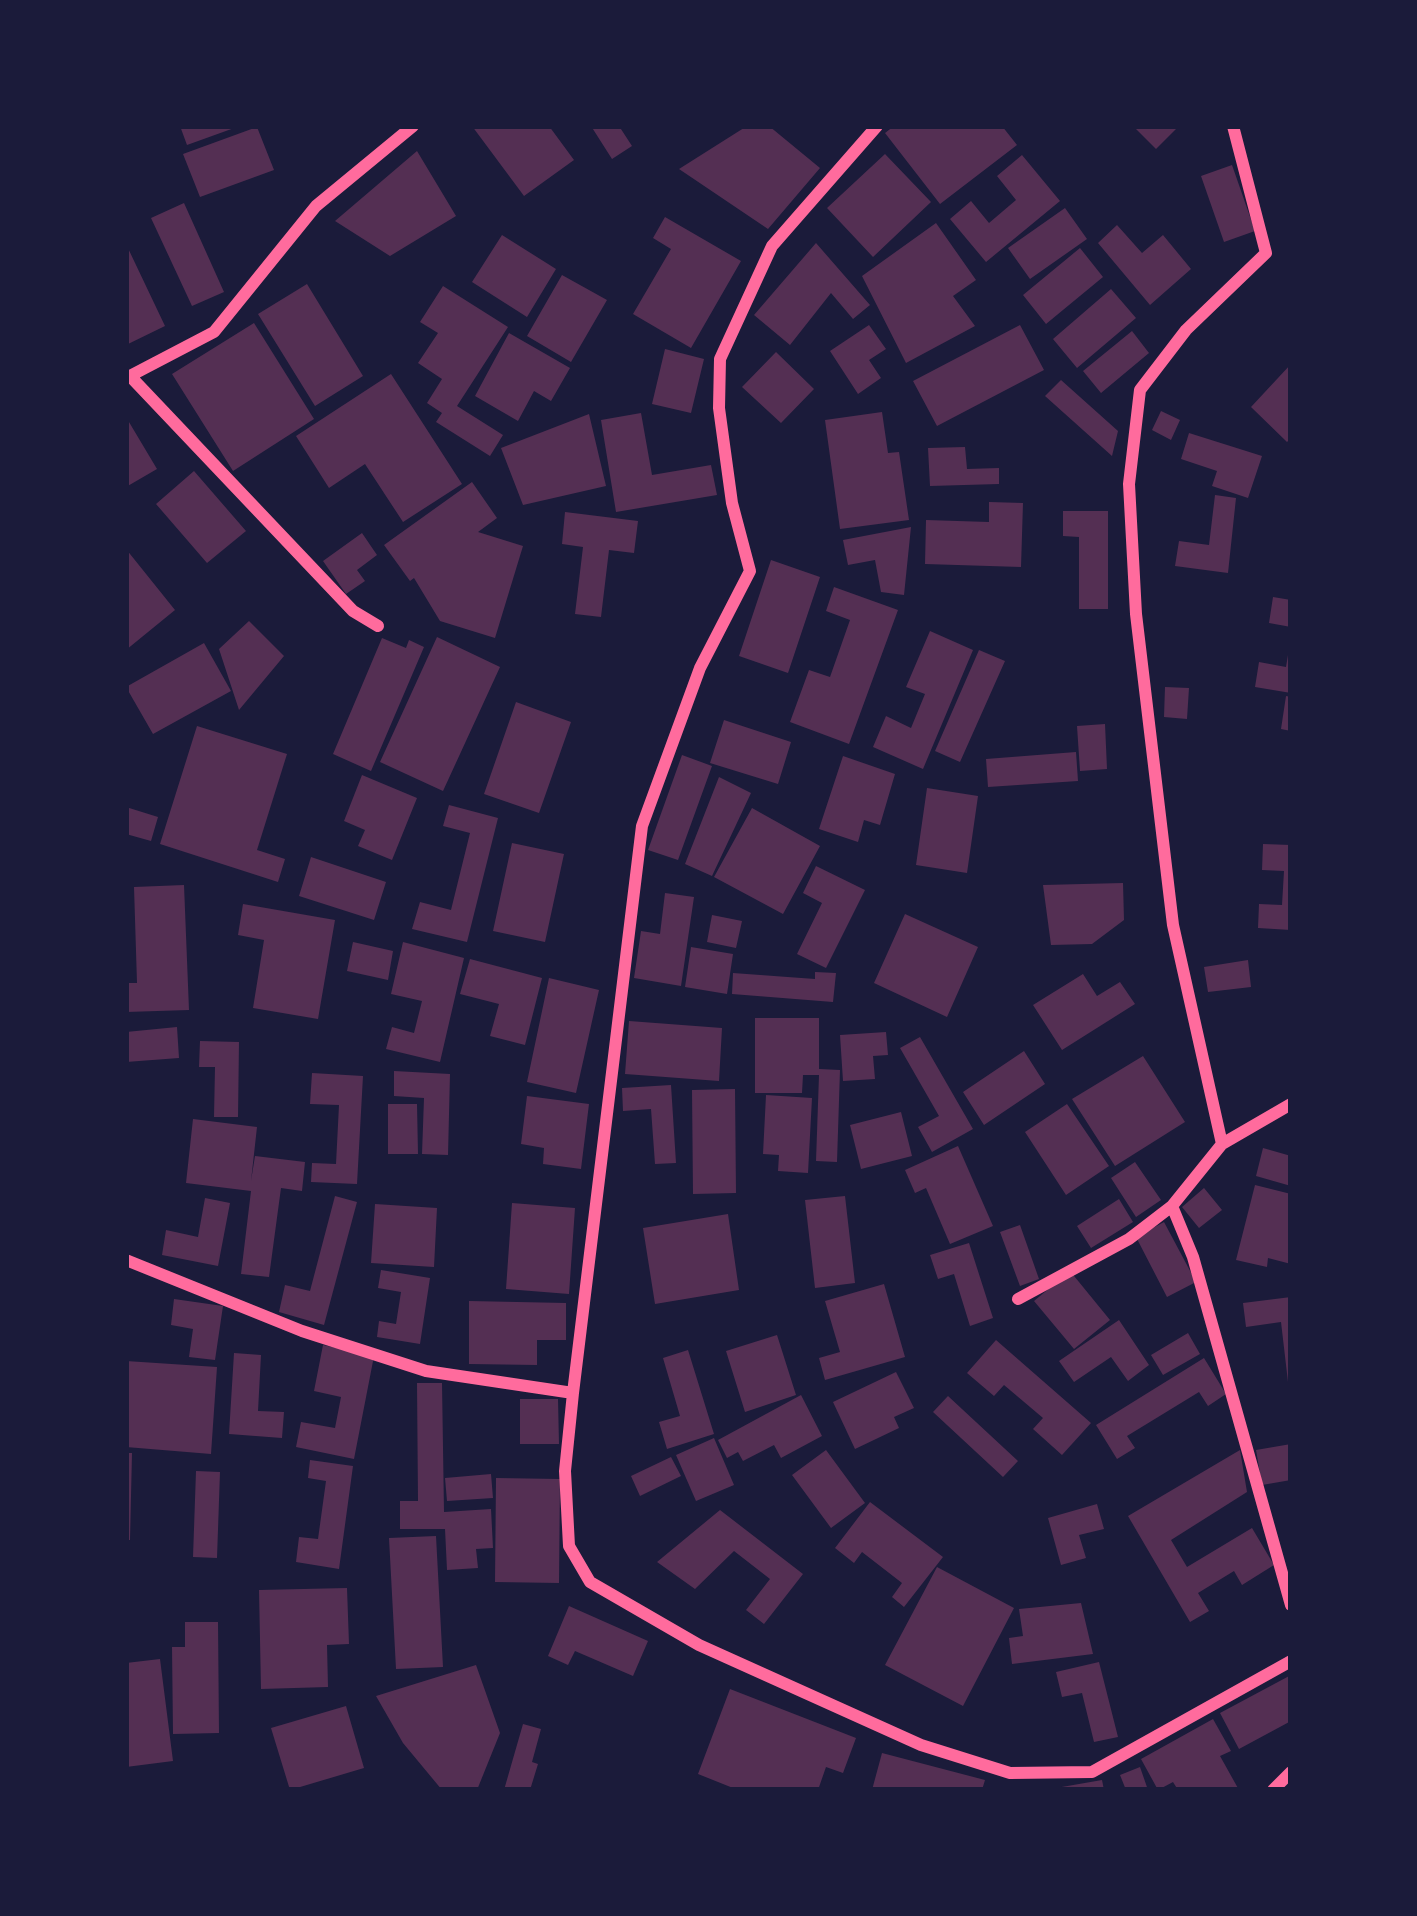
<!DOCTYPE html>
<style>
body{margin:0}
#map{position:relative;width:1417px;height:1916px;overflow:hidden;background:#1b1b3a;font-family:"Fira Sans",sans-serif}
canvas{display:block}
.frame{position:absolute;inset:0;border:129px solid #1b1b3a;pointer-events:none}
</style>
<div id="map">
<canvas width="1417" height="1916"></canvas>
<div class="frame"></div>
</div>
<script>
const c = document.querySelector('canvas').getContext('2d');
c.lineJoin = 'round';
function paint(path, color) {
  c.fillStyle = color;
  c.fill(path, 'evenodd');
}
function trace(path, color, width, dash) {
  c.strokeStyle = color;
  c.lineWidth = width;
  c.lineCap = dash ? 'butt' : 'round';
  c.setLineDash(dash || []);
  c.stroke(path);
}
paint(new Path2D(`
 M180 126H237V127L187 145Z
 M472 126H549L574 160 524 196Z
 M591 126H619L632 146 612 159Z
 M747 126H769L820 168 768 229 679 169Z
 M894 126H1002L1017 145 940 204 885 133Z
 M1133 126H1179L1156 149Z
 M257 127 274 170 200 197 183 154Z
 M417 151 456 216 390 256 335 221Z
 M885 154 931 202 873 257 827 208Z
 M1022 155 1060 201 986 262 950 219 971 201 989 223 1016 200 997 176Z
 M1232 165 1255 231 1224 242 1201 176Z
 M184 203 224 292 192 306 151 218Z
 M1065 208 1087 239 1030 279 1008 248Z
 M665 217 741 261 691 348 633 314 671 249 653 238Z
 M936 223 976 280 953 296 975 326 906 363 862 276Z
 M1117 225 1142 253 1163 235 1191 269 1150 305 1098 243Z
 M502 235 556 269 527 317 472 282Z
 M816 243 870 305 853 319 831 293 790 345 754 315Z
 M126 244 165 326 126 345Z
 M1080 248 1103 277 1046 324 1023 295Z
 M562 275 607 300 571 362 527 336Z
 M307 284 363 376 315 406 258 314Z
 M443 286 508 327 457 406 503 435 490 456 436 422 442 413 427 403 442 379 418 363 438 333 420 322Z
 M1111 289 1136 318 1077 368 1053 339Z
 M254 323 314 419 233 471 172 374Z
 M869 325 886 349 869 360 881 378 858 394 830 351Z
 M1020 325 1044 370 937 426 913 381Z
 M1132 331 1149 353 1101 393 1083 371Z
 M509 333 570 368 551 401 534 391 518 421 475 396Z
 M665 349 704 359 691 413 652 404Z
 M776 352 814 389 781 423 742 387Z
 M1291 364V438L1287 442 1251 407Z
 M391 374 462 484 403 522 365 464 329 488 296 436Z
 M1061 380 1118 431 1112 456 1045 396Z
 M1161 411 1180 420 1171 440 1152 430Z
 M882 412 888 453 899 452 909 520 840 529 825 420Z
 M641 413 652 475 711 465 717 495 616 512 601 420Z
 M589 414 606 486 523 505 501 448Z
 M126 417 157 469 126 487Z
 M1189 433 1262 456 1248 498 1212 486 1217 471 1181 459Z
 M965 447 967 469 999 468V484L930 486 928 448Z
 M194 471 246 531 207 563 156 504Z
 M472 482 497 518 478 532 523 546 495 638 440 621 414 578 410 581 384 545Z
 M1215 495 1236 498 1228 573 1175 566 1179 541 1209 545Z
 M989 502 1023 503 1021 567 925 564 926 520 989 522Z
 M1063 511H1108V609H1079V537L1063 536Z
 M565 512 638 521 634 553 609 550 601 617 575 614 583 547 562 544Z
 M911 527 904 595 881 592 875 560 848 565 843 540Z
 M362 533 377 555 357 570 365 581 346 594 323 561Z
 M126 549 175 610 126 650Z
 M771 560 820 577 788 673 739 656Z
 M834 587 898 610 849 744 790 722 809 670 830 677 850 620 826 611Z
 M1273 597 1291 600V627L1269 623Z
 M249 621 284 656 239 710 219 649Z
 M930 631 973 650 923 769 873 747 886 716 911 728 925 694 906 687Z
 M437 637 500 667 443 791 380 762Z
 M382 638 406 648 409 640 424 647 371 771 333 754Z
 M204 643 231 691 153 734 126 687Z
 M979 650 1005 661 960 762 935 751Z
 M1288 655 1291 693 1255 687 1259 662 1286 667Z
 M1165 687 1189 688 1187 719 1164 717Z
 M1286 696 1291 697V731L1281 729Z
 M516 702 571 722 539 813 484 794Z
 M724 720 791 742 778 784 710 763Z
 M1105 724 1107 769 1080 771 1077 726Z
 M197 726 287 754 257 850 285 859 278 882 160 844Z
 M1076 752 1078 781 988 787 986 759Z
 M682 755 712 766 678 860 648 850Z
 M843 756 895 774 880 825 864 820 858 842 819 829Z
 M362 775 417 798 392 860 358 846 365 830 344 821Z
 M719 777 751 793 712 876 685 864Z
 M927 788 978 796 967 873 916 865Z
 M449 805 498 818 467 942 412 929 420 902 451 910 470 833 443 826Z
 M126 807 158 817 151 841 126 834Z
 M752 808 820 846 783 914 714 877Z
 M512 843 564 854 545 942 493 931Z
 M1263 844 1291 845V930L1258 928 1259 904 1282 905 1284 871 1262 870Z
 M311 857 386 882 374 920 299 896Z
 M816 866 865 890 826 968 797 954 822 903 803 893Z
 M1123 883 1124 920 1092 944 1051 945 1043 885Z
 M184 885 189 1010 126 1012V983H137L134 887Z
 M665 893 694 897 681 986 634 978 641 931 660 934Z
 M243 904 335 920 318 1019 253 1008 264 940 238 935Z
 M905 914 978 947 947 1017 874 983Z
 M712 915 742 921 736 948 707 942Z
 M353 942 393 951 388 980 347 971Z
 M403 942 464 958 440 1062 386 1049 392 1027 414 1033 422 1001 391 994Z
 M691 947 733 954 727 994 685 987Z
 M470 959 542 978 525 1045 490 1036 499 1004 460 994Z
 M1248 960 1251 987 1208 992 1204 967Z
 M815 972 836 973 833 1002 732 994 733 973 815 979Z
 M1083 974 1097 996 1120 982 1135 1004 1062 1050 1033 1005Z
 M549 978 599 990 576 1093 527 1082Z
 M755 1018H819V1069L840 1070 837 1162 816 1161 819 1075H803L802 1093H755Z
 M629 1021 722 1028 719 1081 625 1074Z
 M177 1027 179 1058 126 1062V1032Z
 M886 1032 888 1055 873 1056 875 1079 843 1081 840 1035Z
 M920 1037 973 1129 932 1152 918 1127 939 1116 900 1048Z
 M200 1041 239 1042 238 1117H214L215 1067H199Z
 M1024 1051 1045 1084 984 1125 963 1092Z
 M1143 1056 1185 1122 1115 1166 1072 1099Z
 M394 1071 450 1074 448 1155 422 1154 424 1098 394 1096Z
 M312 1073 363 1076 357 1184 311 1182 312 1163 336 1164 339 1105 310 1104Z
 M671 1085 676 1163 655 1164 651 1109 623 1111 622 1088Z
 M735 1089 736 1193 693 1194 692 1090Z
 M766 1095 812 1098 808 1173 778 1171 779 1155 763 1154Z
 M527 1096 589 1104 581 1169 543 1164 544 1148 521 1144Z
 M388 1104H417L418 1154H388Z
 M1067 1104 1109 1166 1066 1195 1025 1132Z
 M901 1112 912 1156 861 1169 850 1125Z
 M193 1119 257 1127 251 1181 255 1156 305 1162 302 1191 281 1188 269 1277 241 1274 251 1191 186 1183Z
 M958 1146 993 1226 950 1244 926 1188 915 1193 905 1170Z
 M1263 1148 1291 1156V1186L1256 1176Z
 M1135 1162 1161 1200 1136 1217 1111 1178Z
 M1255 1185 1291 1194V1264L1268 1258 1267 1267 1236 1260Z
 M1204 1188 1222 1210 1199 1228 1182 1207Z
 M335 1196 357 1202 324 1325 279 1312 285 1285 310 1291Z
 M845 1196 855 1283 815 1288 805 1200Z
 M205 1198 230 1203 218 1266 162 1255 166 1230 198 1237Z
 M1119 1199 1133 1222 1091 1248 1077 1226Z
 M512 1203 575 1208 569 1294 506 1289Z
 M375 1204 437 1208 434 1267 371 1263Z
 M728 1214 739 1290 655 1304 643 1228Z
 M1164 1222 1196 1282 1167 1297 1136 1237Z
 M1020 1225 1039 1279 1020 1286 1000 1232Z
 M969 1243 993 1318 970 1326 954 1274 938 1279 930 1255Z
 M381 1270 430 1278 420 1344 377 1337 379 1321 396 1324 401 1292 378 1288Z
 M1070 1271 1110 1320 1074 1349 1034 1301Z
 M884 1284 905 1357 825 1380 819 1358 840 1352 825 1301Z
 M1291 1297V1382H1288L1281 1322 1246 1327 1243 1303Z
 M174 1299 223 1306 215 1360 189 1357 193 1329 171 1325Z
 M469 1301 566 1303V1340H537V1365L469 1364Z
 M1119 1320 1149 1365 1128 1381 1111 1357 1074 1382 1059 1361Z
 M1188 1333 1200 1354 1163 1375 1151 1355Z
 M777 1335 796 1395 745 1412 726 1351Z
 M996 1340 1091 1423 1062 1455 1033 1429 1043 1418 1004 1385 994 1396 967 1373Z
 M323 1345 374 1356 354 1459 296 1447 301 1422 335 1428 341 1397 314 1391Z
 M688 1350 714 1434 667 1449 659 1422 680 1416 663 1358Z
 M234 1353 261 1355 258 1411 284 1412 282 1438 229 1434Z
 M1204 1358 1226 1394 1208 1406 1199 1392 1127 1436 1135 1448 1117 1459 1096 1425Z
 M126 1361 217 1367 211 1454 126 1447Z
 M896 1372 914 1408 894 1417 899 1428 855 1449 833 1402Z
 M417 1383H442L444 1512 491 1509 493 1548 476 1549 478 1568 447 1570 445 1529H400V1501H418Z
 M801 1395 822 1436 781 1458 774 1445 743 1461 738 1452 727 1458 718 1440Z
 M948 1396 1018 1461 1003 1477 933 1412Z
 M520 1399H558L559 1444H520Z
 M714 1438 734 1485 696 1501 676 1455Z
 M1291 1444V1480L1262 1485 1256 1450Z
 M826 1450 865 1503 831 1528 792 1475Z
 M1240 1450 1247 1492 1171 1540 1187 1567 1252 1528 1274 1565 1242 1585 1234 1571 1198 1593 1209 1611 1190 1622 1128 1516Z
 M126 1453H132L130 1540H126Z
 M671 1457 681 1476 640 1496 631 1476Z
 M310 1460 353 1466 339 1569 296 1562 299 1537 318 1539 326 1481 308 1478Z
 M196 1471 220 1472 217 1558 193 1557Z
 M491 1474 493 1498 447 1501 445 1478Z
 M496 1478 560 1479 559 1583 495 1582Z
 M870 1502 943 1557 904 1607 892 1597 902 1583 862 1552 854 1563 835 1548Z
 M1097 1504 1104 1529 1079 1535 1086 1558 1061 1565 1048 1518Z
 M720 1510 803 1574 764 1624 746 1610 770 1579 734 1551 695 1589 657 1562Z
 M436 1536 443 1667 396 1669 389 1538Z
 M937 1567 1014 1608 963 1706 885 1665Z
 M347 1588 349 1644 327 1645 328 1687 261 1689 259 1590Z
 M1081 1603 1093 1654 1012 1664 1009 1638 1023 1636 1019 1609Z
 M569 1606 648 1641 633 1676 575 1651 568 1665 548 1656Z
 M185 1622H218L219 1733 173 1734 172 1647H185Z
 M160 1659 173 1761 126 1767V1663Z
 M1099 1662 1118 1737 1094 1742 1082 1693 1062 1697 1056 1672Z
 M476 1665 500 1733 477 1790H442L403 1743 376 1696Z
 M1291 1675V1721L1239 1749 1220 1713Z
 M730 1689 856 1738 843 1773 826 1767 818 1790H738L698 1774Z
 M346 1706 364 1768 290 1790 271 1728Z
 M1213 1719 1231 1751 1220 1756 1239 1790H1178L1173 1782 1158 1790 1141 1759Z
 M523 1724 541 1729 532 1762 538 1764 530 1790H504Z
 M882 1753 985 1780 982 1790H872Z
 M1140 1767 1148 1790H1126L1120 1775Z
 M1102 1780 1104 1790H1056V1788Z`), '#542f53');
trace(new Path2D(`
 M877 126 772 246 720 359 719 408 732 503 750 571 700 668 642 826 573 1393 565 1471 569 1546 590 1582 699 1645 921 1745 1010 1773 1092 1772 1291 1661
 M130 376 353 611 378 626
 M126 378 214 332 316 206 413 126
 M1222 1144 1173 925 1136 614 1129 484 1140 390 1186 330 1266 253 1233 126
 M1172 1206 1193 1257 1291 1605
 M126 1260 302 1331 426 1371 573 1393
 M1018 1299 1129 1239 1172 1206 1222 1144 1291 1104
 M1273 1790 1291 1772`), '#ff6b9d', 12);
</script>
